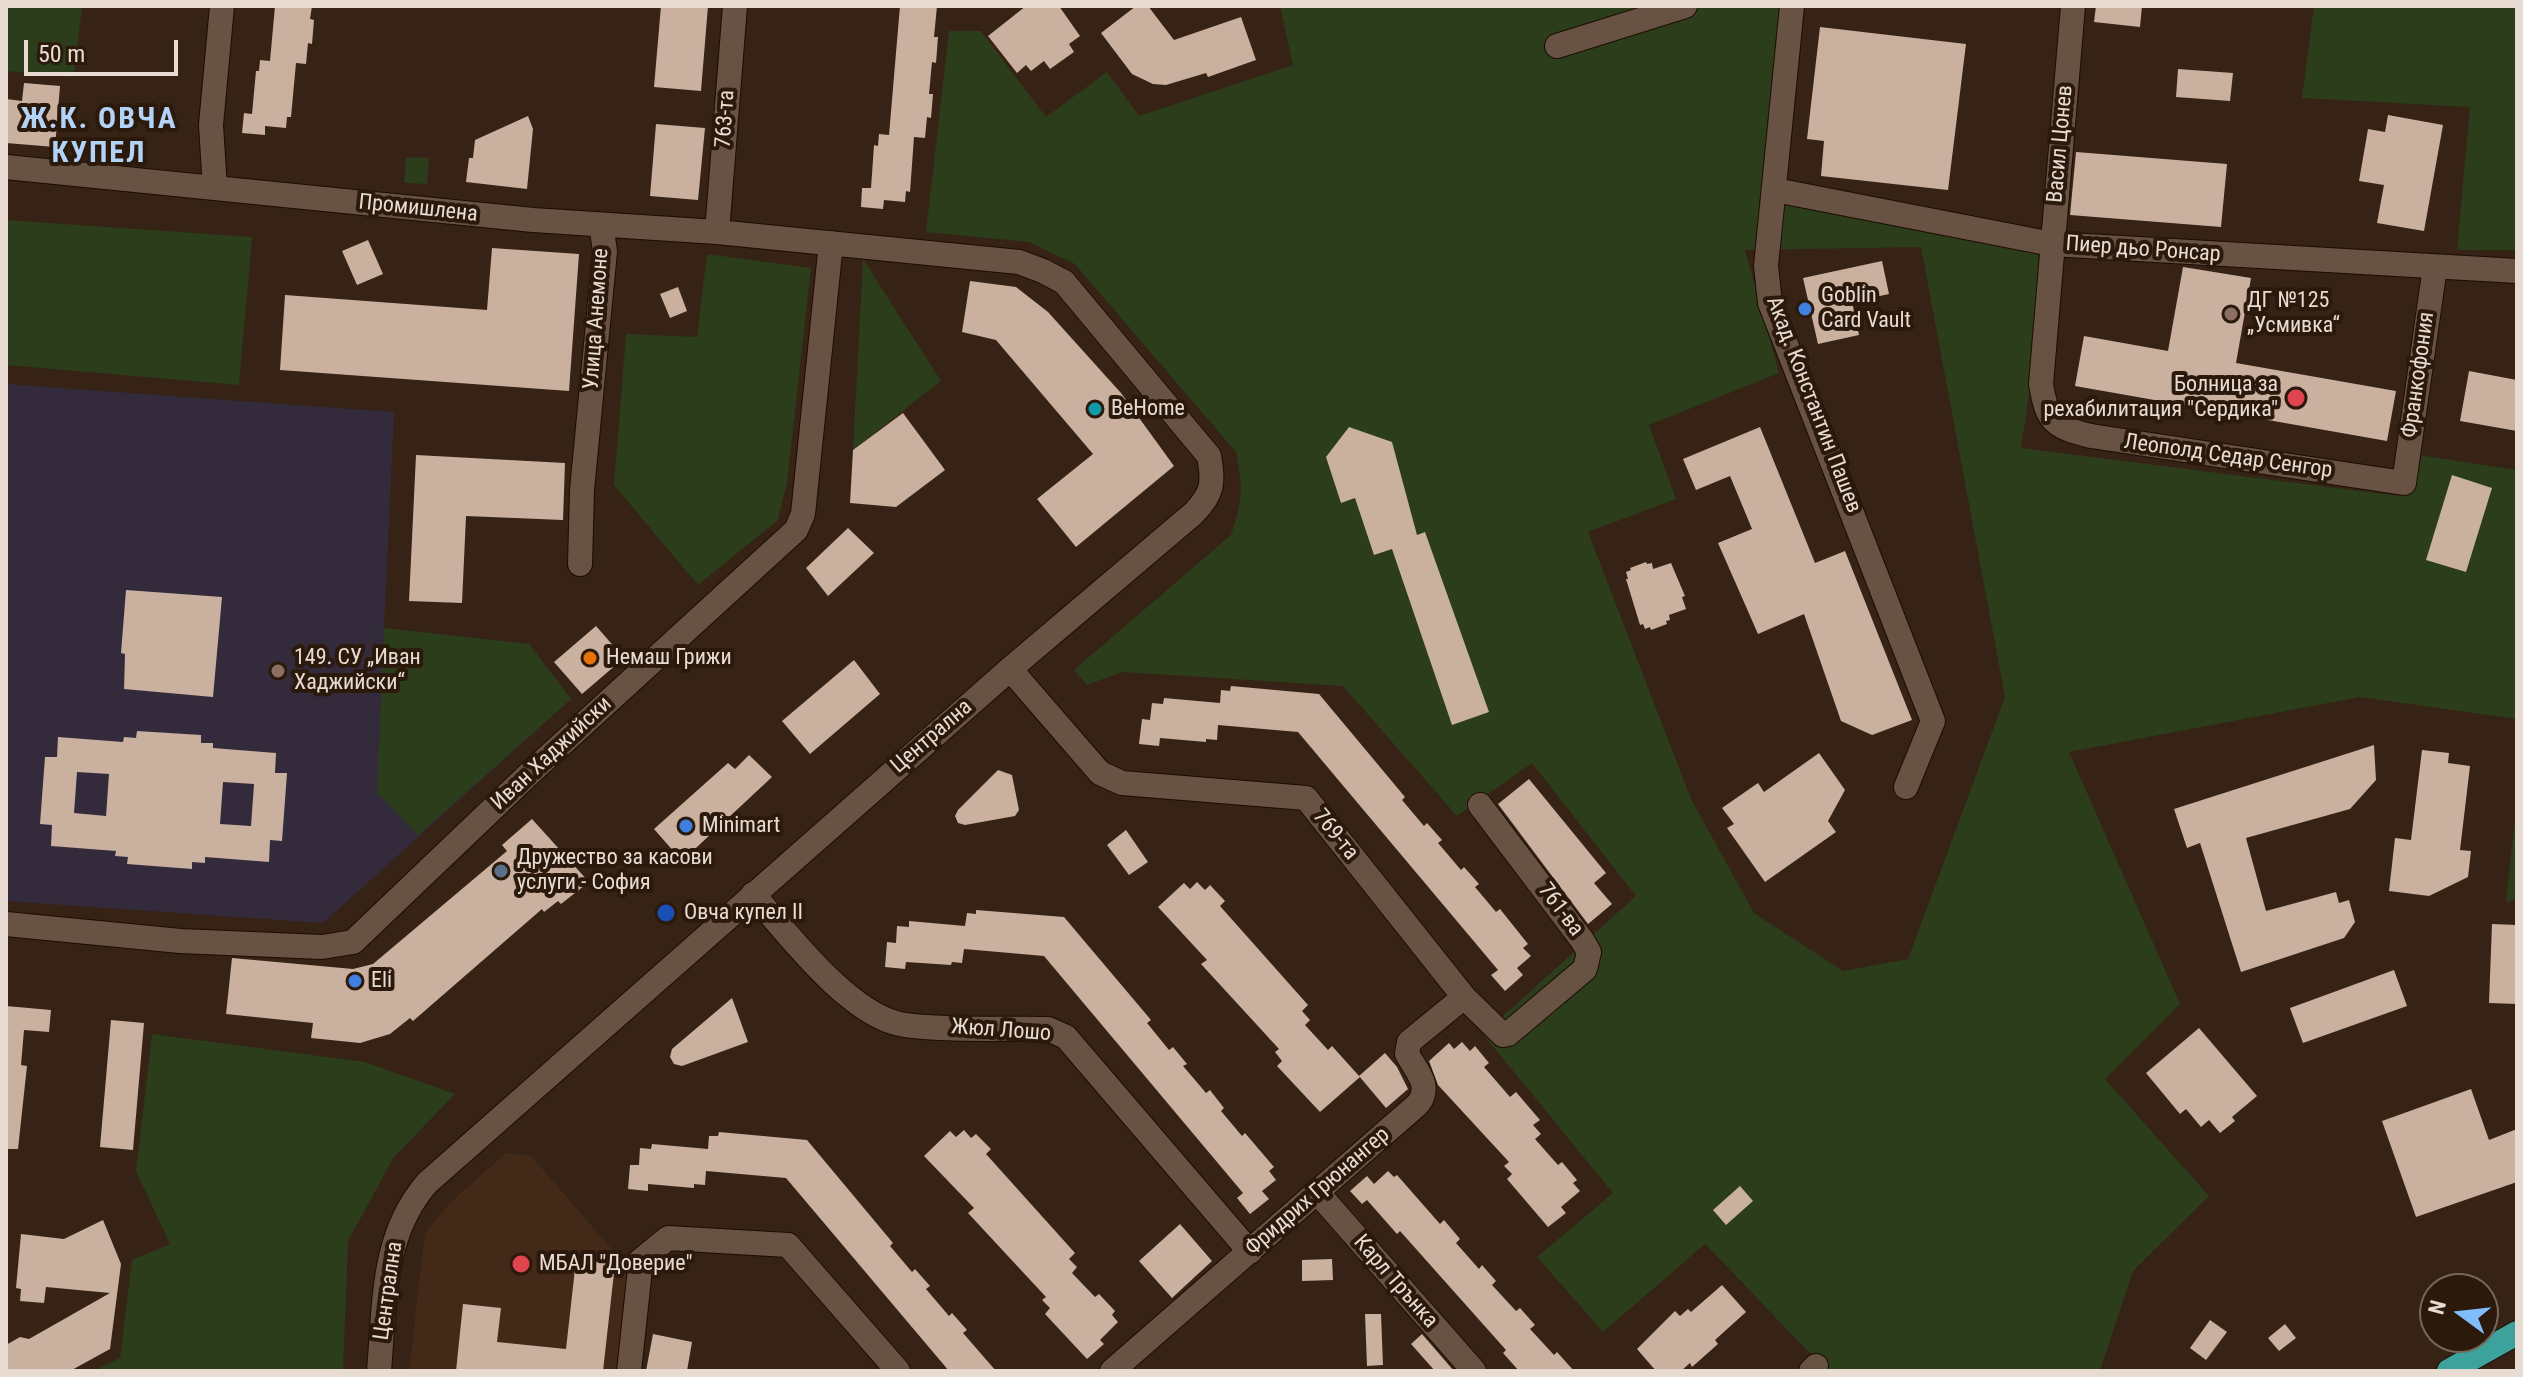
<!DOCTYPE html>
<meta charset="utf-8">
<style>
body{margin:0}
#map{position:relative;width:2523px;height:1377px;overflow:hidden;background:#362315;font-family:"Roboto Condensed",sans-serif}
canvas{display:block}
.frame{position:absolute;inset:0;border:8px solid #e8dbd2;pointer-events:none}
.north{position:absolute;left:2419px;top:1273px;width:80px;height:80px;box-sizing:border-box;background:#2b190c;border:2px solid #77675b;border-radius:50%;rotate:285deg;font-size:22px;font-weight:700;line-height:32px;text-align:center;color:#e8dbd2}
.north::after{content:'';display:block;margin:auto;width:28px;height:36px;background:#81bdfa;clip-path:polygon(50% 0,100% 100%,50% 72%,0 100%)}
.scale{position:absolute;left:24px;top:40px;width:154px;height:36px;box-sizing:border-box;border:4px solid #e8dbd2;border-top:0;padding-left:10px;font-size:24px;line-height:28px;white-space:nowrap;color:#e8dbd2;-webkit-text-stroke:6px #2b190c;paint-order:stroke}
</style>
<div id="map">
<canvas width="2523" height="1377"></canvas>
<div class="frame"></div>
<div class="north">N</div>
<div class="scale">50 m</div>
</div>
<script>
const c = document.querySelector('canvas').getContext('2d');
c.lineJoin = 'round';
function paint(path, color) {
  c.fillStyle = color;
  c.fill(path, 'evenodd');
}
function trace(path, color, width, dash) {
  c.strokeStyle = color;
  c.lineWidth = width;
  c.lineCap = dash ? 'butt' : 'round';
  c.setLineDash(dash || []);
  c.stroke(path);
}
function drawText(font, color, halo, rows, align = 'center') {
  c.font = font + ' "Roboto Condensed",sans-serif';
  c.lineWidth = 8;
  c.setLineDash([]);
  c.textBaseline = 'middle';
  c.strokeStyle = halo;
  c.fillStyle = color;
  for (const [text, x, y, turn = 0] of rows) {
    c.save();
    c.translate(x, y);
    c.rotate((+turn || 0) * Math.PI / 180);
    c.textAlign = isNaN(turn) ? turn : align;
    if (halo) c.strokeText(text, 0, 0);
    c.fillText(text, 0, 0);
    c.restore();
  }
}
paint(new Path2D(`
 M506 1153 531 1156 611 1248 630 1280 618 1371H409L425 1233 449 1204Z`), '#432a18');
paint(new Path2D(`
 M6 384 394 412 384 628 529 644 571 699 323 923 6 901Z`), '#332b3b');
paint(new Path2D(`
 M6 6H82L74 77 6 71Z
 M1280 6H1792L1775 190 2052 244 2021 448 2399 496 2405 453 2517 470V719L2360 697 2069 752 2180 1004 2105 1079 2209 1196 2133 1271 2100 1371H1829C1786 1331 1747 1286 1705 1244L1603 1332 1537 1257 1613 1193 1483 1034 1636 896 1532 763 1457 816 1343 686 1122 672 1087 685 1074 670 1231 535C1243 500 1243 488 1236 452L1075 264 1029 242 926 232 949 31H981L1046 117 1107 72 1139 116 1293 65ZM1921 247 2005 697 1908 959 1843 971 1754 913 1691 799 1588 532 1676 499 1649 425 1779 373 1745 250Z
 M2314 6H2517V250H2457L2470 107 2302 98Z
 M406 157 429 158 427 184 404 183Z
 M6 220 252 237 239 385 6 365Z
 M707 254 811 268 787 483 778 520 698 585 614 485 626 334 697 337Z
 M863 259 941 381 853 450Z
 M384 628 529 644 571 699 418 835 381 796H377Z
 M2517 800V899L2506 902Z
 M152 1034 365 1062 455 1094 394 1157 348 1241 343 1371H94L120 1358 132 1260 170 1244 136 1171Z`), '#2b3d1a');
paint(new Path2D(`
 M275 6H312L310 19 314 20 312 44 308 43 306 64 296 63 291 117H287L286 128 265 126V135L242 133 244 113 252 114 256 71H259L260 60 270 61Z
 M661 6H708L701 91 654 87Z
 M900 6H937L934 37H938L936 63 932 62 929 94H933L931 118 927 117 925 138 914 137 910 192 906 191 905 202 884 200 883 209 861 207 862 188H871L874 145 878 146 879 134 889 135Z
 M1026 6H1059L1080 36 1069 44 1074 52 1050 69 1044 61 1031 71 1026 65 1017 73 988 36Z
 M1136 6H1148L1174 40 1241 17 1256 60 1208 77 1206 73 1166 85 1153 84 1132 74 1101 33Z
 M2096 6H2142L2140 27 2094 22Z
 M1820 27 1966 44 1948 190 1821 176 1824 141 1807 139Z
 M2178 69 2233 73 2230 101 2176 97Z
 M24 83 60 86 55 147 6 143V99L22 101Z
 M2388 115 2443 125 2424 231 2377 223 2384 185 2359 181 2368 129 2385 132Z
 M528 116 533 129 527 189 466 182 469 158H473L475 140Z
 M656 124 705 128 698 200 650 196Z
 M2076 152 2227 164 2221 227 2070 215Z
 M368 240 383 274 357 285 342 251Z
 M492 248 579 254 569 391 280 370 285 295 487 310Z
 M1882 261 1889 294 1852 302 1859 335 1818 344 1803 278Z
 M2183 267 2251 278 2236 363 2396 391 2387 441 2075 386 2084 336 2168 351Z
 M970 281 1016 287 1048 312 1121 393 1174 466 1076 547 1037 499 1093 454 996 340 962 332Z
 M678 287 687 311 670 318 660 294Z
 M2469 371 2517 380V431L2460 421Z
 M903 413 945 470 896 507 850 503 853 450Z
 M1349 427 1392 442 1417 535 1425 532 1489 712 1452 725 1392 549 1374 555 1355 498 1341 503 1326 457Z
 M1760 427 1815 563 1845 551 1912 720 1872 735 1841 721 1804 614 1758 634 1718 543 1752 529 1730 476 1696 490 1683 459Z
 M416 455 565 463 563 520 466 516 462 603 409 601Z
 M2452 475 2492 488 2466 572 2426 560Z
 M848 528 874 553 828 596 806 568Z
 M1646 562 1647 564 1652 563 1653 569 1671 563 1685 596 1682 597 1686 609 1669 615 1670 620 1666 621 1667 624 1651 630 1650 627 1645 629 1643 624 1640 625 1626 579H1628L1626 572 1631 570 1630 568Z
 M126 590 222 597 213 697 124 689 125 654 121 653Z
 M596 626 624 658 582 694 554 662Z
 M854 660 880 694 810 754 782 721Z
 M1231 686 1319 694 1405 797 1402 800 1424 826 1427 823 1442 840 1438 843 1461 870 1464 867 1479 884 1475 887 1496 912 1500 909 1528 944 1523 948 1531 956 1517 968 1523 975 1505 991 1491 975 1498 970 1298 732 1218 725 1217 740 1206 739V742L1160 738 1159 746 1139 744 1142 719 1150 720 1152 703 1163 704 1164 698 1220 703 1221 690 1230 691Z
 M137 731 201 735V743H213V748L276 753 275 773H287L282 841 270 840 269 862 205 857V863L192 862V869L127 864 128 857 115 856 116 851 51 846 52 825 40 824 45 757H57L58 737 123 742 124 737 136 738ZM77 772 109 774 106 816 74 813ZM223 782 254 784 251 826 220 824Z
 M2374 745 2376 780 2350 809 2246 838 2266 911 2336 892 2339 903 2349 900 2355 922 2344 938 2241 972 2200 843 2187 848 2174 809Z
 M2422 750 2449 753 2448 763 2470 766 2460 850 2471 851 2468 877 2429 896 2389 891 2395 838 2411 840Z
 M1819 753 1845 790 1828 821 1836 832 1765 882 1727 828 1734 824 1722 808 1758 783 1764 792Z
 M749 755 772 777 682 861 654 829 728 763 735 769Z
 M998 770 1012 775 1019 810 1015 816 965 825 958 823 955 816 958 810Z
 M1529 779 1606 873 1594 883 1612 904 1588 924 1498 804Z
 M532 819 589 882 561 904 558 901 544 912 542 909 413 1021 410 1018 390 1034 360 1043 311 1038 313 1023 226 1014 232 958 353 969 373 964 507 851 502 845Z
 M1126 830 1148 862 1129 875 1107 845Z
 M1197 882 1205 890 1210 885 1225 901 1220 906 1308 1005 1302 1011 1310 1020 1305 1025 1328 1050 1332 1046 1360 1077 1320 1112 1277 1066 1282 1061 1275 1052 1279 1049 1201 964 1207 960 1158 907 1184 883 1190 889Z
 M976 910 1064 917 1151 1020 1147 1023 1169 1050 1173 1047 1187 1064 1183 1066 1195 1080 1206 1093 1210 1090 1224 1108 1221 1111 1242 1136 1245 1133 1274 1167 1269 1171 1276 1180 1262 1191 1269 1199 1250 1214 1237 1198 1243 1193 1044 956 964 949 962 963 952 962 951 965 906 962 905 969 885 967 887 942 896 943 897 926 909 927V921L965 926 967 913 976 914Z
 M2492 924 2517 925V1004L2489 1003Z
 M2394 970 2407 1006 2303 1043 2290 1008Z
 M732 998 748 1042 682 1066 674 1064 670 1057 672 1049Z
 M6 1006 51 1010 49 1032 24 1030 21 1065 27 1066 18 1149H6Z
 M111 1020 144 1023 133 1150 100 1147Z
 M2199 1028 2257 1096 2232 1117 2235 1121 2220 1133 2209 1120 2201 1127 2186 1109 2180 1114 2146 1073Z
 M1462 1042 1470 1051 1475 1046 1489 1063 1484 1067 1510 1097 1516 1092 1540 1120 1533 1125 1541 1134 1535 1139 1558 1165 1562 1162 1577 1180 1573 1183 1580 1191 1561 1207 1566 1213 1548 1227 1507 1179 1512 1174 1504 1166 1509 1162 1438 1085 1429 1061 1449 1043 1454 1049Z
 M1385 1053 1397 1067 1408 1089 1386 1108 1359 1076Z
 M2471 1089 2489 1140 2517 1129V1182L2416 1217 2382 1121Z
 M964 1130 971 1138 976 1134 991 1149 986 1154 1075 1253 1069 1259 1077 1267 1072 1273 1095 1297 1099 1294 1115 1311 1112 1315 1118 1322 1100 1340 1104 1344 1087 1359 1045 1314 1050 1308 1042 1300 1046 1297 968 1213 974 1208 924 1156 950 1131 956 1137Z
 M719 1132 807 1140 893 1243 890 1246 912 1272 915 1269 930 1286 926 1289 949 1316 952 1313 967 1330 963 1333 996 1371H949L786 1178 706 1171 705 1185 694 1184V1188L648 1184V1191L628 1189 630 1165H639L640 1148 651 1149 652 1144 708 1149 709 1136H718Z
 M1388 1171 1394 1177 1397 1175 1440 1224 1444 1220 1460 1239 1456 1243 1479 1269 1482 1265 1496 1281 1492 1285 1516 1311 1520 1308 1535 1325 1530 1329 1554 1355 1557 1352 1574 1371H1519L1503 1353 1506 1350 1400 1231 1397 1234 1367 1200 1362 1204 1350 1191 1367 1176 1374 1184Z
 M1740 1186 1753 1201 1726 1225 1713 1210Z
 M103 1220 121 1264 110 1349 70 1371H6V1345L20 1337 29 1339 110 1293 46 1287 44 1303 20 1301 21 1289 16 1288 21 1234 64 1239Z
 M1180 1224 1212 1261 1172 1298 1139 1261Z
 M1332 1259 1333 1280 1302 1281V1260Z
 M576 1260 615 1264 603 1371H456L463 1304 501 1308 497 1342 566 1349Z
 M1722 1285 1746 1312 1715 1340 1718 1344 1692 1367 1690 1363 1681 1371H1656L1637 1349 1675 1311 1680 1316 1688 1309 1691 1312Z
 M1365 1314H1381L1383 1365 1367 1366Z
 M2210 1320 2227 1332 2206 1360 2190 1348Z
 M2285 1324 2296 1338 2279 1351 2268 1338Z
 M653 1334 692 1342 687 1371H646Z
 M1422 1334 1454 1371H1435L1411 1344Z`), '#c9b09f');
const minor = new Path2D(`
 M1792 6 1766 266 1770 303 1933 721 1906 787
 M2073 6 2041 384C2047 422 2054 427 2091 436L2404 483 2435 267
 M1557 46 1685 6
 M6 167 533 220 717 232 1019 262 1043 271 1064 282 1209 456C1214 483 1213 493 1194 513L1010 669 427 1183C381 1236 385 1304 379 1371
 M215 188 211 125 222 6
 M1775 190 2052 244 2517 271
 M717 232 735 6
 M580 564 582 490 605 251 601 225
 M1010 669 1100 773 1122 783 1306 798 1464 997 1503 1035 1508 1034 1585 969 1589 952 1582 940 1480 805
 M753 894C788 934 851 1018 905 1025 948 1031 1004 1028 1048 1029L1066 1037 1250 1252
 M6 924 180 941 322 947 353 942 529 774 796 530 803 514 831 243
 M1317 1192 1474 1371
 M629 1371 641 1260 668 1238 788 1245 898 1371
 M1112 1371 1418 1104C1432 1086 1417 1072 1407 1054L1409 1042 1464 997
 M1811 1371 1816 1366`);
const highway = new Path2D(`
 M2449 1371 2517 1333`);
trace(minor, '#1d0c02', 26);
trace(highway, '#1d0c02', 26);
trace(minor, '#685243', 24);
trace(highway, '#3da29b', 24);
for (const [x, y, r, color] of [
 [1805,309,8,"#3f7fe0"],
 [2231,314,8,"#8d6e63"],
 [2296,398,10,"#e0444e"],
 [1095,409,8,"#0f9aa8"],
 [590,658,8,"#e8710a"],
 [278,671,8,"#8d6e63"],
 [686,826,8,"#3f7fe0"],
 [501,871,8,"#5c6f8a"],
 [666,913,10,"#1a4fb4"],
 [355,981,8,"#3f7fe0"],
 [521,1264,10,"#e0444e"]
]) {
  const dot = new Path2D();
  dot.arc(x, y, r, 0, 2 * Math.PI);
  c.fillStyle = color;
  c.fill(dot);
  trace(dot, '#2b190c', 3);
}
drawText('22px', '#e8dbd2', '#2b190c', [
 ["763-та",726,119,-86],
 ["Васил Цонев",2061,144,-85],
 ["Промишлена",418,209,6],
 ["Пиер дьо Ронсар",2143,250,4],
 ["Улица Анемоне",597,319,-86],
 ["Франкофония",2419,375,-82],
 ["Акад. Константин Пашев",1813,405,69],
 ["Леополд Седар Сенгор",2228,457,8],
 ["Централна",932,737,-41],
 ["Иван Хаджийски",552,754,-43],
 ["769-та",1335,835,51],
 ["761-ва",1560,910,53],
 ["Жюл Лошо",1001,1031,4],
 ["Фридрих Грюнангер",1318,1192,-41],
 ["Карл Трънка",1395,1282,49],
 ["Централна",389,1291,-82]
]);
drawText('22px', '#e8dbd2', '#2b190c', [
 ["Goblin",1821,296],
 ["Card Vault",1821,321],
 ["ДГ №125",2247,301],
 ["„Усмивка“",2247,326],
 ["Болница за",2278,385,"right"],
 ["рехабилитация \"Сердика\"",2278,410,"right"],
 ["BeHome",1111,409],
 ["149. СУ „Иван",294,658],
 ["Хаджийски“",294,683],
 ["Немаш Грижи",606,658],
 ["Minimart",702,826],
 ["Дружество за касови",517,858],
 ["услуги - София",517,883],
 ["Овча купел II",684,913],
 ["Eli",371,981],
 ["МБАЛ \"Доверие\"",539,1264]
], 'left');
c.letterSpacing = '2px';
drawText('bold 30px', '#b3d3f6', '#2b190c', [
 ["Ж.К. ОВЧА",99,120],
 ["КУПЕЛ",99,154]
]);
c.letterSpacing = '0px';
</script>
